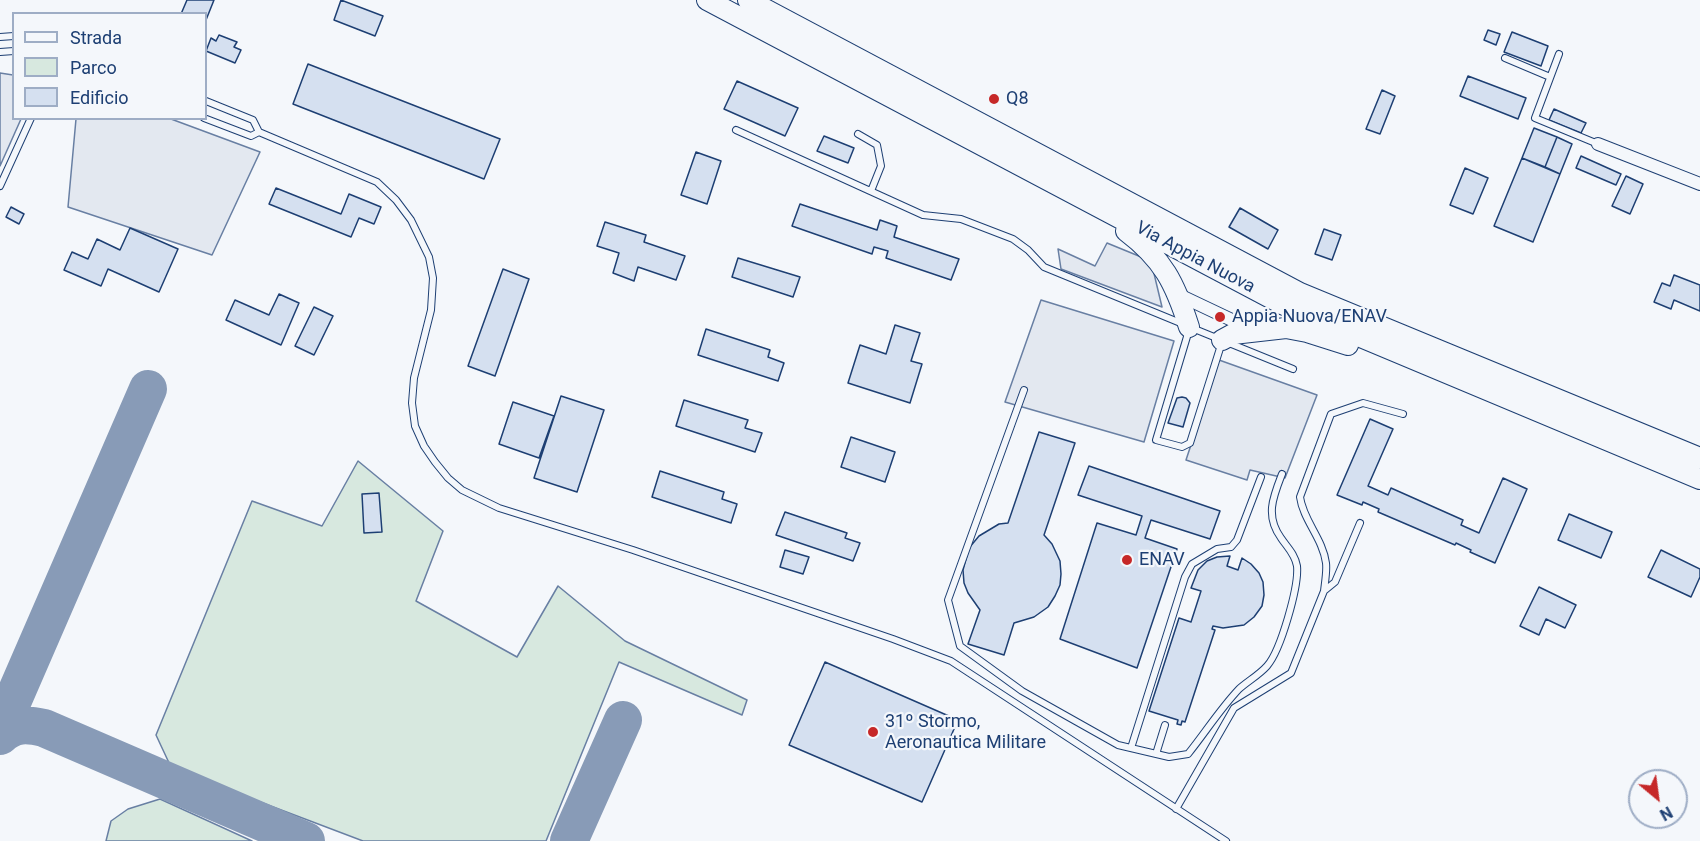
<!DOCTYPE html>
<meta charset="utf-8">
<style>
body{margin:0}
#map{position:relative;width:1700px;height:841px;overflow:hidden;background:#f4f7fb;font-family:Roboto,sans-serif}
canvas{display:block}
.legend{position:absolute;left:12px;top:12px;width:195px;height:108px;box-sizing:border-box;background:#f4f7fb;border:2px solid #9eadc5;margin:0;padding:8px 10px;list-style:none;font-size:18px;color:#1d3f73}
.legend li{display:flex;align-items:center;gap:12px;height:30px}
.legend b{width:30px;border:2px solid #9eadc5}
.north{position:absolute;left:1628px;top:769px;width:60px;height:60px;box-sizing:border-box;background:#f4f7fb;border:2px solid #9eadc5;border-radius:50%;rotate:151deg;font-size:16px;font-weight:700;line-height:24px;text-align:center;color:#1d3f73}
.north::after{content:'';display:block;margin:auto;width:21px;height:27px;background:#c62828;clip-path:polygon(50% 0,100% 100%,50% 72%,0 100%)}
</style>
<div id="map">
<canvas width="1700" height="841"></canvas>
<ul class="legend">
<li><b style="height:8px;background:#f4f7fb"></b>Strada</li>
<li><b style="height:16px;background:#d7e8df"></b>Parco</li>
<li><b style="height:16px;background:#d5e0f0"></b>Edificio</li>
</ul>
<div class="north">N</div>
</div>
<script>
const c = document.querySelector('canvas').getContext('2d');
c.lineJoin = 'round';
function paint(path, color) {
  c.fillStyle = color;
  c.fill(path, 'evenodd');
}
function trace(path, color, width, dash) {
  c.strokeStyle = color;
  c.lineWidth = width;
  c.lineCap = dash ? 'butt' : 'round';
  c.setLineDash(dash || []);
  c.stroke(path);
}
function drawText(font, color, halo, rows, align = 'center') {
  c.font = font + ' Roboto,sans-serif';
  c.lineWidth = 4.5;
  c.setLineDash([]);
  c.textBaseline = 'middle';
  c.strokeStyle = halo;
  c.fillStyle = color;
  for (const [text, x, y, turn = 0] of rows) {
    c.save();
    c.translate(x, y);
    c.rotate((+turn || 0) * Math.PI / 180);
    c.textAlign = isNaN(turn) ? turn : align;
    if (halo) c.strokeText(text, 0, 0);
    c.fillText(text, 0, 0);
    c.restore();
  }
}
const green = new Path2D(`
 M358 461 443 531 416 601 517 657 558 586 625 641 747 700 742 715 619 662 546 841H363L202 780 170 765 156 735 252 501 322 526Z
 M160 799 252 841H106L111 821 128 809Z`);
paint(green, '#d7e8df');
trace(green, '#687fa3', 1.5);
const parking = new Path2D(`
 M0 73 13 75 14 118 21 119 0 166Z
 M76 119H171L260 152 212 255 68 207Z
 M1107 243 1151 261 1162 307 1061 269 1058 249 1095 266Z
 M1041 300 1174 341 1144 442 1005 402Z
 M1219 360 1317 395 1285 478 1250 470 1247 480 1186 460Z`);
paint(parking, '#e3e8f0');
trace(parking, '#687fa3', 1.5);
trace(new Path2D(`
 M0 730 148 389
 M0 736C14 723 27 724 44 728L306 841
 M569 841 623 720`), '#889bb7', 38);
const building = new Path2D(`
 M187 0H214L206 20V14H181Z
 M341 0 383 16 375 36 334 20Z
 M1488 30 1500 34 1496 45 1484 40Z
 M1512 32 1548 46 1541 66 1504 52Z
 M219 35 237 42 234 47 241 50 235 63 206 51 211 38 216 41Z
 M308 64 500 139 484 179 293 104Z
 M1468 76 1526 98 1518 119 1460 96Z
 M737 81 798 108 785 136 724 109Z
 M1382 90 1395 96 1380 134 1366 129Z
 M1554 109 1586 123 1581 133 1549 120Z
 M1534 128 1557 137 1545 167 1522 158Z
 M824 136 854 148 848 163 817 151Z
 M1557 137 1572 144 1560 174 1545 167Z
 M696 152 721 161 707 204 681 195Z
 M1581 156 1621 174 1616 185 1576 168Z
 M1522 158 1560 174 1533 242 1494 226Z
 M1465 168 1488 178 1473 214 1450 205Z
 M1626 176 1643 184 1630 214 1612 206Z
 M276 188 341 214 349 194 381 207 374 224 359 218 351 237 269 204Z
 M800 204 877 230 880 220 897 226 894 237 959 259 951 280 886 258 888 251 874 247 872 254 792 226Z
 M11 207 24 214 19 224 6 217Z
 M1240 208 1278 230 1268 249 1229 227Z
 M605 222 646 235 644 242 685 256 676 280 638 267 634 281 613 273 619 253 597 246Z
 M130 228 178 249 159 292 108 269 101 286 64 270 72 252 88 259 97 239 120 250Z
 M1324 229 1341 235 1332 260 1315 254Z
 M738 258 800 277 793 297 732 277Z
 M503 269 529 279 495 376 468 366Z
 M1674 275 1700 285V311L1674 300 1671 309 1654 302 1662 283 1670 286Z
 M279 294 299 303 281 345 226 320 235 300 269 315Z
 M314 307 333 316 314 355 295 346Z
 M895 325 920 333 911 361 922 364 910 403 848 383 860 345 886 354Z
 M706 329 770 350 768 357 784 363 778 381 698 355Z
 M561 396 604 410 577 492 534 478Z
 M1182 397 1186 398 1190 403 1183 427 1168 423 1177 398Z
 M684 400 748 420 745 428 762 433 755 452 676 426Z
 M513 402 554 416 539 458 499 444Z
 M1370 419 1393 429 1368 486 1388 495 1391 488 1463 520 1461 525 1479 533 1503 478 1527 489 1495 563 1470 552 1471 550 1456 543 1455 545 1378 512 1379 509 1363 502 1362 505 1337 495Z
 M1039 432 1075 443 1044 535 1052 544 1060 561 1061 574 1060 585 1055 596 1048 607 1034 617 1014 623 1004 655 968 644 980 610 968 593 964 583 963 570 969 548 979 536 999 524 1008 523Z
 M851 437 895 452 885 482 841 467Z
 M1089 466 1220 511 1210 539 1151 520 1145 538 1177 549 1137 668 1060 639 1097 523 1136 535 1142 516 1078 495Z
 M660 471 724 492 722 499 737 504 731 523 652 497Z
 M379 493 382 532 364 533 362 494Z
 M785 512 847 533 845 538 860 543 853 561 776 535Z
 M1569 514 1612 532 1601 558 1558 540Z
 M785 550 809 557 803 574 780 567Z
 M1661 550 1700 569V577L1691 597 1648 577Z
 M1230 556 1227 566 1238 570 1242 558 1251 564 1259 573 1263 582 1264 595 1262 606 1254 617 1244 625 1223 628 1213 626 1212 629 1215 630 1185 722 1182 721 1181 725 1177 724 1178 720 1149 711 1179 618 1191 622 1201 591 1191 588 1198 570 1207 561 1217 557Z
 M1539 587 1576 605 1565 628 1546 619 1539 635 1520 626Z
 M825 662 958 720 922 802 789 745Z`);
paint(building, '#d5e0f0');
trace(building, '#1d3f73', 1.5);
const lane = new Path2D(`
 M0 37 14 36
 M0 52 14 51
 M1559 54 1535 118 1598 144
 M1505 58 1550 77
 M206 101 253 120 259 132 377 182 396 200 411 220 429 257 433 278 431 310 414 378 412 403 415 426 424 446 435 462 448 478 462 490 499 508 633 550 893 639 951 661 1226 841
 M204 118 251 136 259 132
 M736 130 923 215 961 219 1013 239 1028 250 1044 267 1183 324
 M858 134 877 145 881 166 871 191
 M0 186 31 118
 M1192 328 1219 339
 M1189 330 1156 440 1182 447 1190 443 1222 342
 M1229 343 1293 369
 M1024 390 948 600 960 646 1022 691 1118 745 1169 757 1188 754C1205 733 1220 709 1239 689 1248 681 1259 675 1267 666 1281 650 1299 586 1297 566 1295 554 1287 547 1281 538 1265 516 1273 497 1282 474
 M1324 591C1325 582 1327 571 1326 563 1323 539 1303 520 1300 497L1331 414 1363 403 1403 414
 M1131 748 1185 577 1192 564 1217 549 1231 547 1237 540 1261 477
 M1156 754 1165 725
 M1176 809 1234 708 1291 673 1324 591 1335 582 1360 523`);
const street = new Path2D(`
 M1598 144 1700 184
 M1177 294 1255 331`);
const primary = new Path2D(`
 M707 0 1282 304 1700 479
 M748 0 1300 293 1700 458
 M1126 231C1163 259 1175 283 1189 327
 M1222 340 1233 334 1286 328 1307 332 1348 345`);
trace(lane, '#1d3f73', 8);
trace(street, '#1d3f73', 14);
trace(primary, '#1d3f73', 22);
trace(lane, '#f4f7fb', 6);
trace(street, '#f4f7fb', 12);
trace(primary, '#f4f7fb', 20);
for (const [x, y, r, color] of [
 [994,99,6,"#c62828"],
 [1220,317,6,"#c62828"],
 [1127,560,6,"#c62828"],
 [873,732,6,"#c62828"]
]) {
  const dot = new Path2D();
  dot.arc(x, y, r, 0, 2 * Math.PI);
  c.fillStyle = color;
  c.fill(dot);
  trace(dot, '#f4f7fb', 2);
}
drawText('18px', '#1d3f73', '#f4f7fb', [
 ["Q8",1006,99],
 ["Appia Nuova/ENAV",1232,317],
 ["ENAV",1139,560],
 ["31º Stormo,",885,722],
 ["Aeronautica Militare",885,743]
], 'left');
drawText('18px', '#1d3f73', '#f4f7fb', [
 ["Via Appia Nuova",1195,258,28]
]);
</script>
